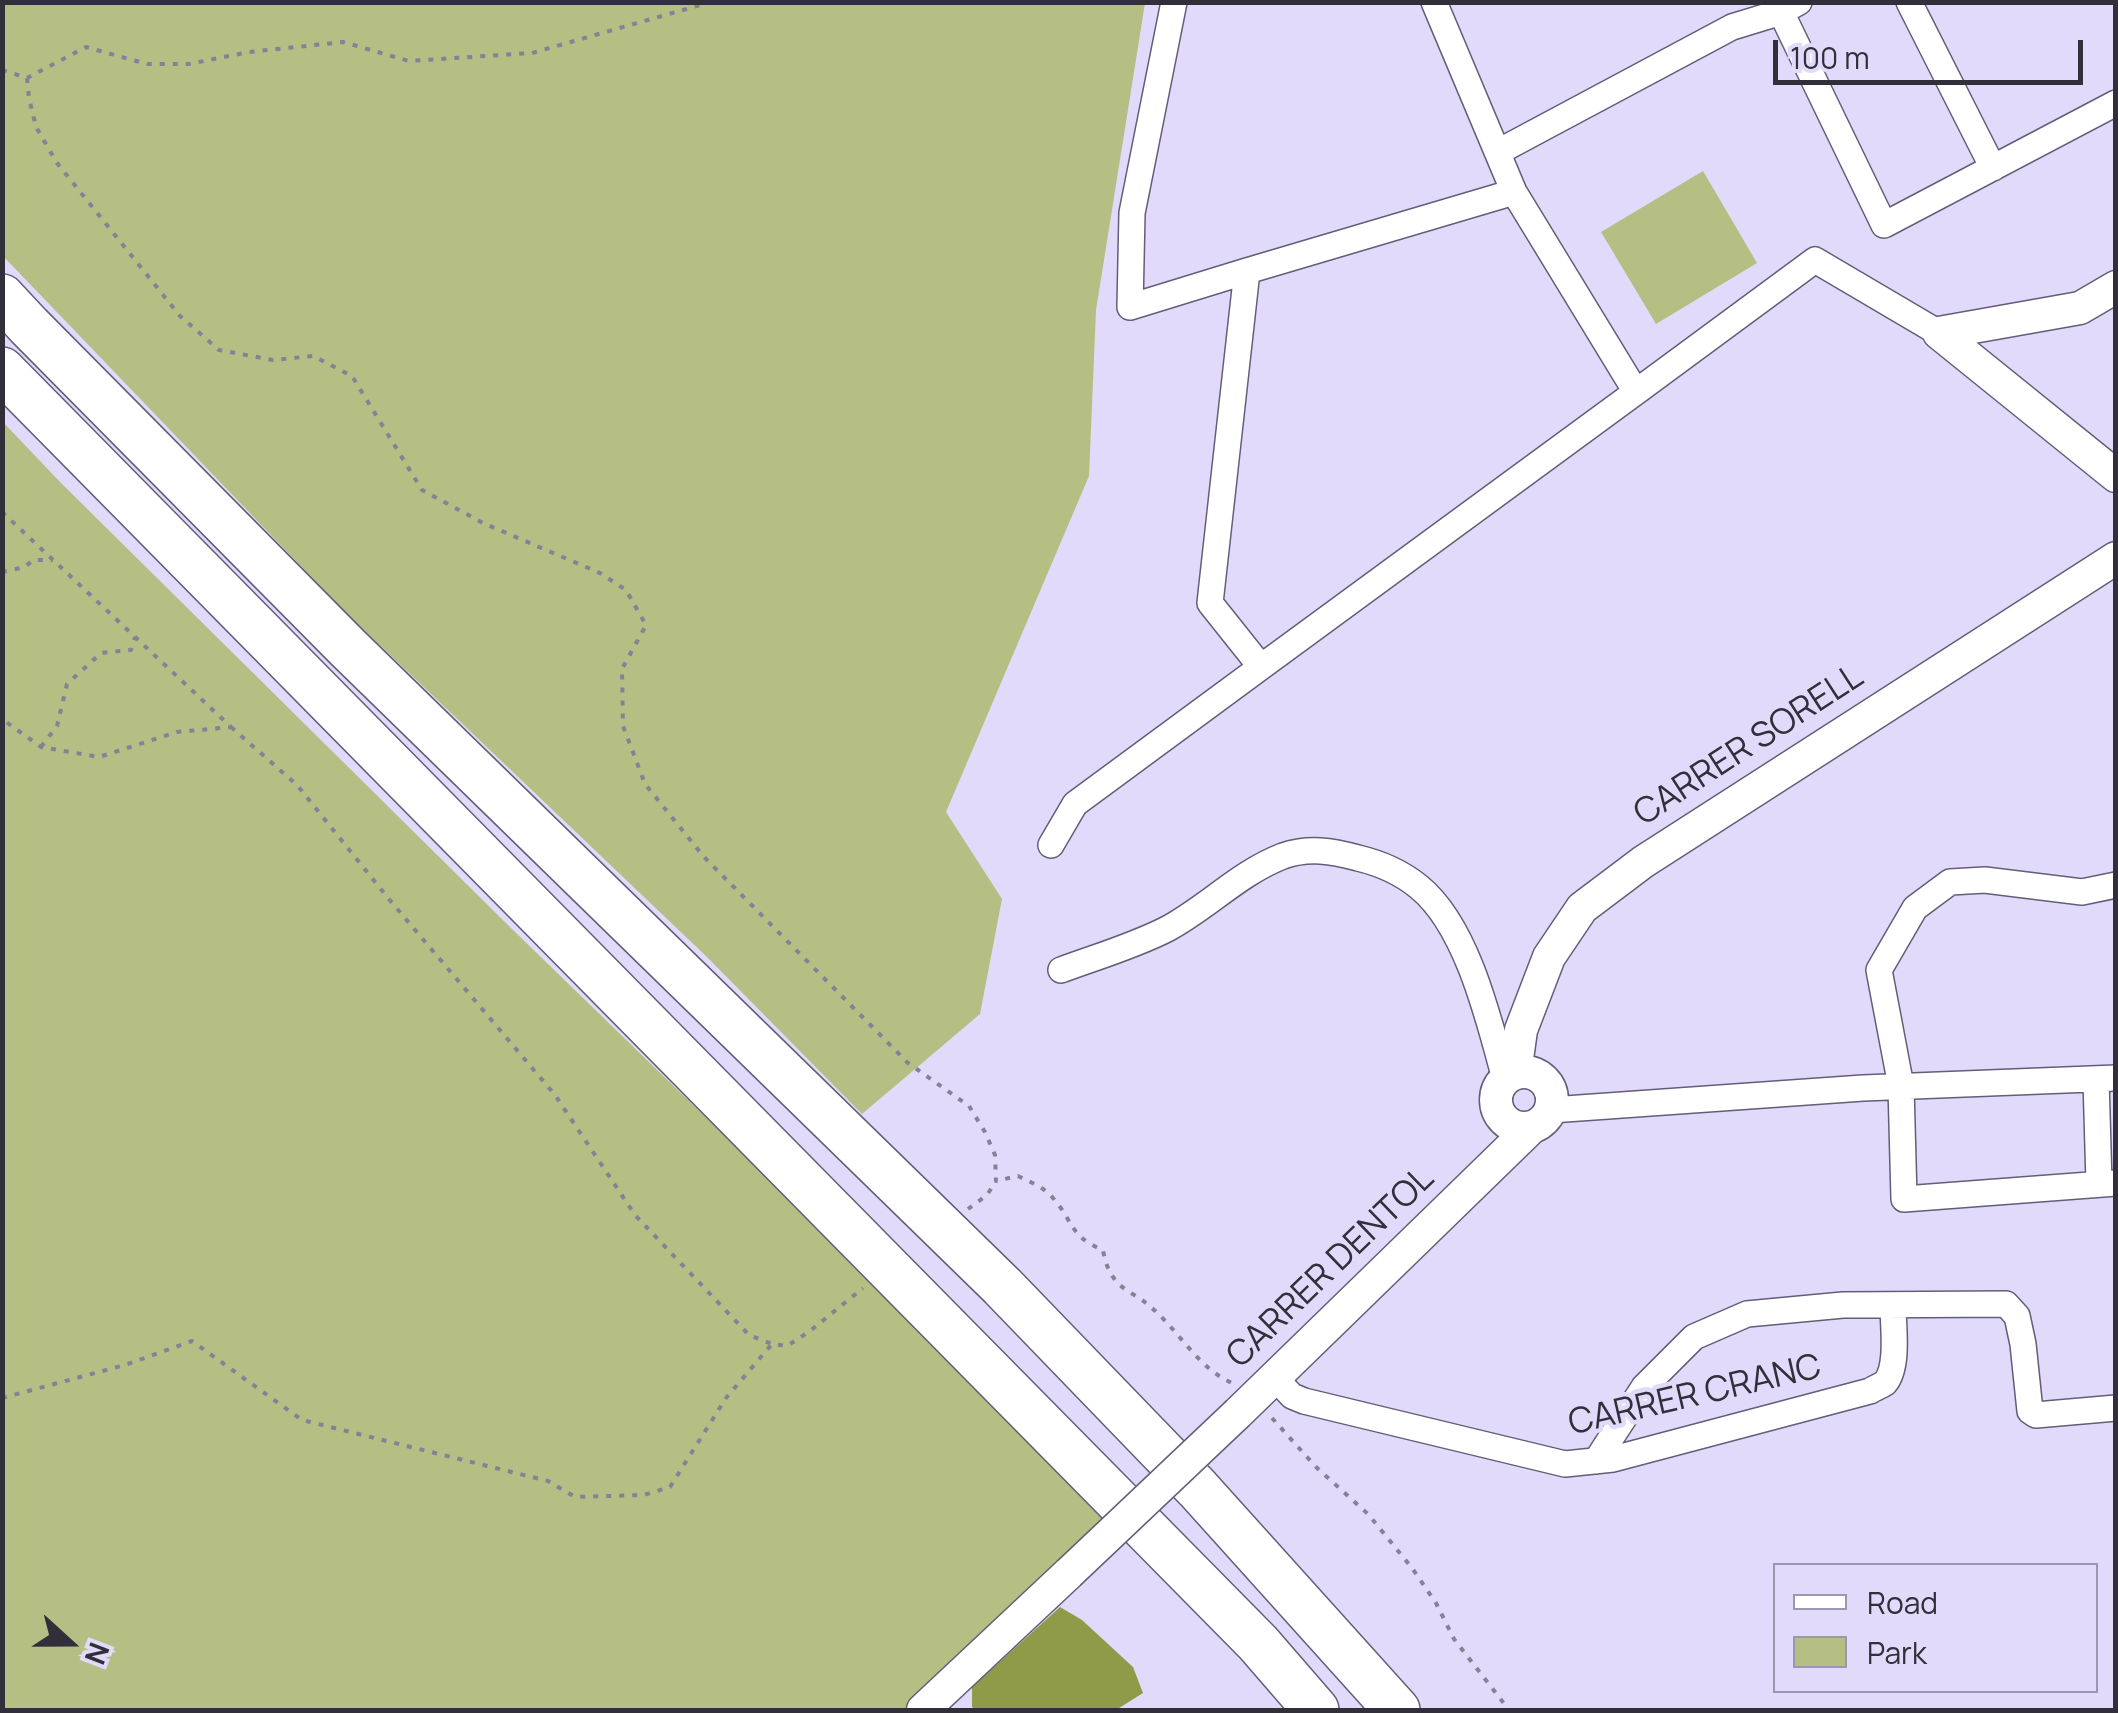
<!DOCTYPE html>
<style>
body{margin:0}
#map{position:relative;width:2118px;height:1713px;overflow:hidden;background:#e2dafa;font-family:Manrope,sans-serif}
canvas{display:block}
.frame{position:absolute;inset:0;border:5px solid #322f3b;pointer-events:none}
.legend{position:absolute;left:1773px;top:1563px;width:325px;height:130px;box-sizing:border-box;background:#e2dafa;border:2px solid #9c96ae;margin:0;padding:12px 18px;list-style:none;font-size:30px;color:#322f3b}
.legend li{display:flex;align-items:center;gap:20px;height:50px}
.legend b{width:50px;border:2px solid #9c96ae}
.north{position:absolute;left:20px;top:1593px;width:100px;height:100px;-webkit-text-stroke:8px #e2dafa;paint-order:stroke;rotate:111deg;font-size:28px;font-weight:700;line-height:40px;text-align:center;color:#322f3b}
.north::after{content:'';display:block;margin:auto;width:35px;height:45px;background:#322f3b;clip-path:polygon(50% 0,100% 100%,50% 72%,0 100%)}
.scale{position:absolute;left:1773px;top:40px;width:310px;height:45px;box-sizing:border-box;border:5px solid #322f3b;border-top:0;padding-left:12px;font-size:30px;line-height:35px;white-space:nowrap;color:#322f3b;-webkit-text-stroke:8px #e2dafa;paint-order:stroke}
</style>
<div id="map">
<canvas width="2118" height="1713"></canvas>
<div class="frame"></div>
<ul class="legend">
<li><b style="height:12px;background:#fff"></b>Road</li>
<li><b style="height:28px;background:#b5be83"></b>Park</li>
</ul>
<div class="north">N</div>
<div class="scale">100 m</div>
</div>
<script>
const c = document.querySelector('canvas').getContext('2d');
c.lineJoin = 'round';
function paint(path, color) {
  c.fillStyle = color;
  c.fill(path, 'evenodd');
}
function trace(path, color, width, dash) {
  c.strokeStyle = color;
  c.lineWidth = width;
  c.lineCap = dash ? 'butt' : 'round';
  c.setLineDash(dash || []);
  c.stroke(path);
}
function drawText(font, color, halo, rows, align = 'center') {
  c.font = font + ' Manrope,sans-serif';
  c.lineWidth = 9;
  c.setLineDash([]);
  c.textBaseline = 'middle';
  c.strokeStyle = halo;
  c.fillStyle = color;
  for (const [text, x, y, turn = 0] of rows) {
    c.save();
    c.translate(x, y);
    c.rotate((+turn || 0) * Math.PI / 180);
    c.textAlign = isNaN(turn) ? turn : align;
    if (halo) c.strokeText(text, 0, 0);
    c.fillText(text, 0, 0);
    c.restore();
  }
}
paint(new Path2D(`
 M3 2 1145 3 1096 310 1089 476 946 812 1002 899 980 1014 862 1114 707 957 343 610 3 256Z
 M1703 171 1757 263 1656 324 1601 232Z
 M2 421 61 483 512 929 721 1132 1108 1519 908 1710H3Z`), '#b5be83');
paint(new Path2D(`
 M1060 1607 1082 1620 1133 1667 1143 1693 1116 1710H976L972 1707V1687Z`), '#909b49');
const minor = new Path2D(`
 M1174 2 1132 213 1130 307 1247 271
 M1434 2 1514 192 1636 392 1815 260 1939 333
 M1909 2 1993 168
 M1781 12 1884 225 2116 103
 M1498 152 1732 27 1781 12 1799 2
 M1514 192 1247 271 1210 603 1261 667 1636 392
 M1051 845 1075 804 1261 667
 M2116 885 2082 892 1985 880 1950 882 1915 908 1879 970 1901 1086 1904 1199 2116 1183
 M1061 970C1096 957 1134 946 1167 929 1208 907 1239 873 1283 856 1309 847 1332 851 1358 858 1379 863 1402 873 1419 887 1467 926 1489 1020 1505 1079
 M2096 1079 2099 1184
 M1551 1110 1863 1088 2116 1078
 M1275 1378 1292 1396 1304 1401 1565 1464 1613 1459 1870 1391C1873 1389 1882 1385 1885 1383 1899 1367 1893 1326 1893 1306
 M1596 1461 1644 1387 1694 1337 1747 1314 1843 1305 2006 1304 2017 1316 2023 1344 2030 1411 2036 1415 2116 1408`);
const tertiary = new Path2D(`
 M1939 333 2116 476
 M1939 333 2080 308 2116 287
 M1496 1100a28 28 0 1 1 56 0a28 28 0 1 1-56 0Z
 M1515 1073 1521 1030 1549 957 1582 908 1643 862 2116 558
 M1238 1413 1531 1128
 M923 1710 1069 1573`);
const motorway = new Path2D(`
 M2 297 29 326 347 647 1002 1286 1198 1489 1397 1710
 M2 370 1258 1643 1316 1710`);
trace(minor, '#645d78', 28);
trace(tertiary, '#645d78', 35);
trace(motorway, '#645d78', 48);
trace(new Path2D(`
 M2 70 27 78 86 47 147 64H189L249 52 343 42 409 61 532 53 711 2
 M27 78 29 98 36 127 57 163 180 316 219 350 273 360 313 356 352 376 422 490 483 523 600 573 626 590 646 625 622 669 623 726 645 784 704 857 908 1063 969 1106 985 1132 995 1155 996 1181 1018 1176C1030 1182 1044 1187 1053 1198 1074 1222 1069 1236 1103 1250 1105 1263 1110 1276 1120 1285 1127 1292 1138 1296 1146 1303 1177 1327 1196 1367 1232 1383
 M2 512 231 727 177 732 99 757 41 747 2 719
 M2 572 25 567 33 560H53
 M231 727 297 785 388 898 555 1095 635 1215 749 1335 772 1344
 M41 747 57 726 67 684 101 653 131 650 135 637
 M968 1209 987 1195 996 1181
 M2 1398 125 1365 192 1341 302 1420 548 1481 575 1497 644 1495 670 1487 726 1398 772 1344 787 1346 810 1331 863 1288
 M1272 1418 1316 1467 1368 1514 1412 1568 1436 1603 1454 1639 1509 1710`), '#868196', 4, [5, 8]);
trace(minor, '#fff', 25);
trace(tertiary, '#fff', 32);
trace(motorway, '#fff', 45);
const tertiaryBridge = new Path2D(`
 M1069 1573 1238 1413`);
trace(tertiaryBridge, '#645d78', 35, []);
trace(tertiaryBridge, '#fff', 32);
drawText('35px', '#322f3b', '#e2dafa', [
 ["CARRER SORELL",1749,746,-33],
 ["CARRER DENTOL",1331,1268,-44],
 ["CARRER CRANC",1695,1396,-13]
]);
</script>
